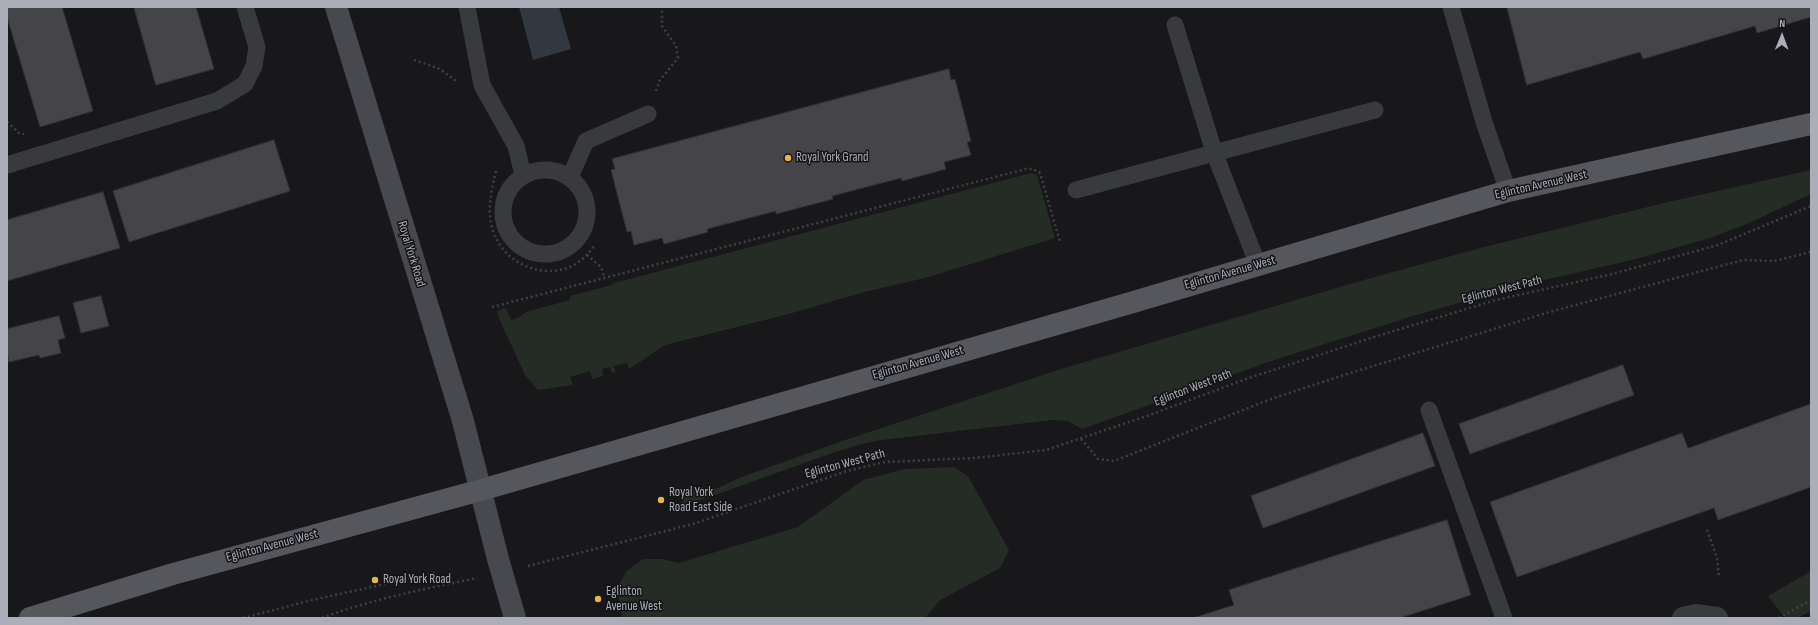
<!DOCTYPE html>
<style>
body{margin:0}
#map{position:relative;width:1818px;height:625px;overflow:hidden;background:#18181a;font-family:"Sofia Sans Condensed",sans-serif}
canvas{display:block}
.frame{position:absolute;inset:0;border:8px solid #abaeb8;pointer-events:none}
.north{position:absolute;left:1762px;top:16px;width:40px;height:40px;-webkit-text-stroke:3px #131315;paint-order:stroke;rotate:1deg;font-size:11px;font-weight:700;line-height:16px;text-align:center;color:#abaeb8}
.north::after{content:'';display:block;margin:auto;width:14px;height:18px;background:#abaeb8;clip-path:polygon(50% 0,100% 100%,50% 72%,0 100%)}
</style>
<div id="map">
<canvas width="1818" height="625"></canvas>
<div class="frame"></div>
<div class="north">N</div>
</div>
<script>
const c = document.querySelector('canvas').getContext('2d');
c.lineJoin = 'round';
function paint(path, color) {
  c.fillStyle = color;
  c.fill(path, 'evenodd');
}
function trace(path, color, width, dash) {
  c.strokeStyle = color;
  c.lineWidth = width;
  c.lineCap = dash ? 'butt' : 'round';
  c.setLineDash(dash || []);
  c.stroke(path);
}
function drawText(font, color, halo, rows, align = 'center') {
  c.font = font + ' "Sofia Sans Condensed",sans-serif';
  c.lineWidth = 3;
  c.setLineDash([]);
  c.textBaseline = 'middle';
  c.strokeStyle = halo;
  c.fillStyle = color;
  for (const [text, x, y, turn = 0] of rows) {
    c.save();
    c.translate(x, y);
    c.rotate((+turn || 0) * Math.PI / 180);
    c.textAlign = isNaN(turn) ? turn : align;
    if (halo) c.strokeText(text, 0, 0);
    c.fillText(text, 0, 0);
    c.restore();
  }
}
paint(new Path2D(`
 M1811 170V194L1749 223 1710 238 1636 259 1514 287 1413 316 1268 362 1082 429 1068 421 1053 420 881 440 866 443 838 451 684 506 678 489 695 486 716 489 739 478 845 440 1061 369 1364 280 1484 247 1664 203Z
 M1031 173 1037 175 1055 238 925 278 864 292 789 314 665 345 629 369 627 363 614 366 615 372 612 373 610 367 602 369 603 376 592 379 590 371 570 377 573 385 538 390 525 375 498 316 497 311 506 308 511 320 518 318 526 312 570 300V296L612 285 614 283Z
 M954 467 968 476 1009 550 1000 568 940 600 925 618H622L617 588 627 571 643 559H661L679 563 798 527 863 480 905 469Z
 M1811 571V611L1797 618H1785L1768 596Z`), '#242c25');
paint(new Path2D(`
 M519 7H559L571 49 533 60Z`), '#31383f');
const building = new Path2D(`
 M7 7H62L93 111 40 127 7 17Z
 M134 7H196L214 69 156 85Z
 M1507 7H1811V17L1757 33 1755 26 1643 59 1640 52 1527 85Z
 M949 69 951 80 955 79 971 141 967 142 971 155 944 162 946 169 902 181 901 178 832 196 833 199 776 214V211L707 229 708 232 664 244 662 238 634 245 631 231 627 232 611 170 615 169 612 159Z
 M274 140 290 191 129 242 113 191Z
 M103 192 120 248 7 281V220Z
 M101 296 109 326 81 333 73 303Z
 M59 316 65 338 58 340 61 353 40 358 39 355 9 362 7 353V329Z
 M1623 365 1634 395 1470 454 1459 424Z
 M1811 404V487L1718 520 1714 508 1517 577 1490 502 1682 433 1688 448Z
 M1423 433 1435 466 1263 528 1251 496Z
 M1447 520 1471 595 1400 618H1193L1234 605 1229 590Z`);
paint(building, '#454549');
trace(building, '#323235', 1);
trace(new Path2D(`
 M414 60 440 69 456 81
 M656 91 660 80 678 58 676 46 662 26V7
 M7 122 19 133 24 134
 M496 171C491 193 486 213 494 234 505 262 539 278 567 268 579 264 588 254 595 245
 M587 255 601 267 605 278
 M492 307 1026 169H1033L1040 173 1060 242
 M1081 439 1098 459 1114 461 1271 399 1344 375 1546 313 1743 260 1774 261 1811 252
 M1707 530 1717 558 1719 577
 M528 566 693 524 847 471 885 462 974 458 1046 450 1147 416 1246 379 1374 337 1496 300 1612 274 1718 245 1811 206
 M243 618 312 600 436 573
 M322 618C372 599 425 589 477 578
 M1779 618 1811 600`), '#3f4045', 2.5, [2, 3]);
trace(new Path2D(`
 M467 7 482 85 516 146 523 175
 M1451 7 1484 122 1508 191
 M1175 25 1214 152 1258 265
 M7 165 217 101 245 84 254 66 257 47 245 7
 M503 212a42 42 0 1 1 84 0a42 42 0 1 1-84 0Z
 M570 177 586 141 648 114
 M1076 190 1375 110
 M1429 410 1504 618`), '#393a3e', 17);
trace(new Path2D(`
 M1683 618 1696 615 1717 618`), '#393a3e', 22);
trace(new Path2D(`
 M336 7 463 421 498 559 515 618`), '#47494e', 22);
trace(new Path2D(`
 M30 618 173 574 481 490 1130 303 1508 191 1811 124`), '#55575d', 22);
for (const [x, y, r, color] of [
 [788,158,4,"#e5b645"],
 [661,500,4,"#e5b645"],
 [375,580,4,"#e5b645"],
 [598,599,4,"#e5b645"]
]) {
  const dot = new Path2D();
  dot.arc(x, y, r, 0, 2 * Math.PI);
  c.fillStyle = color;
  c.fill(dot);
  trace(dot, '#131315', 1.5);
}
drawText('13px', '#abaeb8', '#131315', [
 ["Royal York Grand",796,158],
 ["Royal York",669,493],
 ["Road East Side",669,508],
 ["Royal York Road",383,580],
 ["Eglinton",606,592],
 ["Avenue West",606,607]
], 'left');
drawText('13px', '#abaeb8', '#131315', [
 ["Eglinton Avenue West",1541,185,-13],
 ["Royal York Road",411,254,73],
 ["Eglinton Avenue West",1230,273,-16],
 ["Eglinton West Path",1502,290,-14],
 ["Eglinton Avenue West",918,363,-16],
 ["Eglinton West Path",1193,388,-21],
 ["Eglinton West Path",845,464,-15],
 ["Eglinton Avenue West",272,546,-15]
]);
</script>
